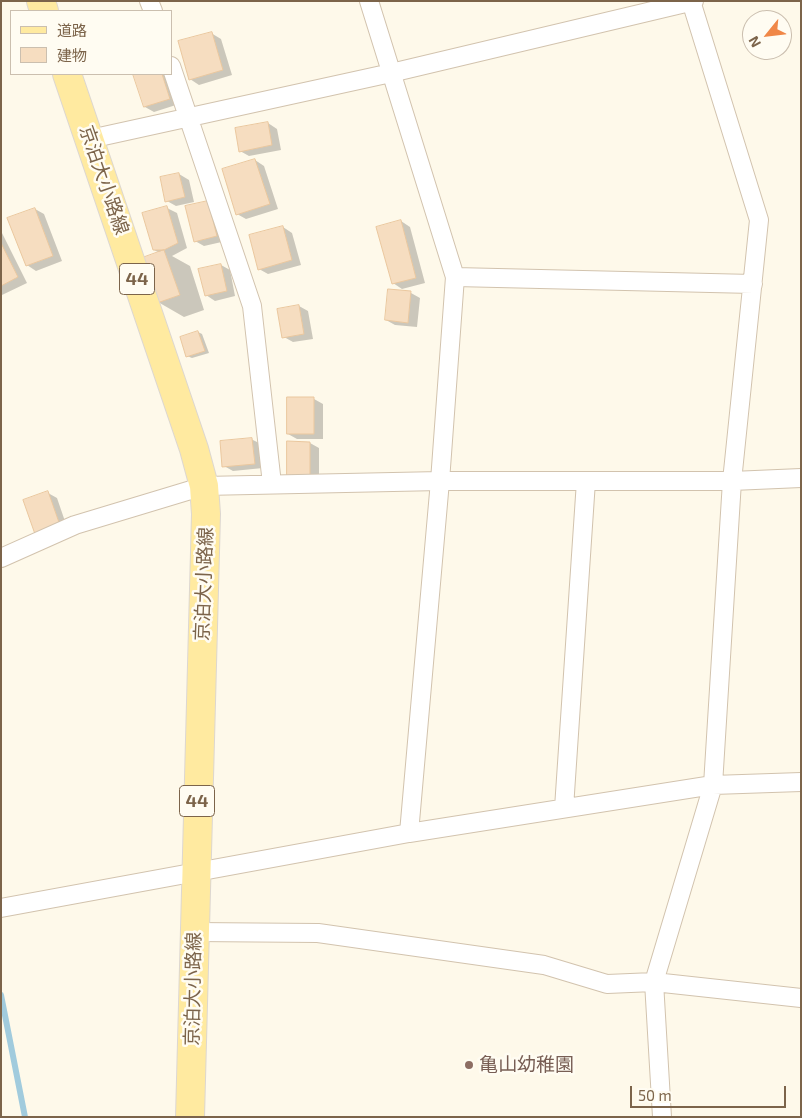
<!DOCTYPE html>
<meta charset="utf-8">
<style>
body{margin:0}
#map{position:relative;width:802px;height:1118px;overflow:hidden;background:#fef9ea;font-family:"Exo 2","Noto Sans JP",sans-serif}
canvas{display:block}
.frame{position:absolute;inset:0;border:2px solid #7c644a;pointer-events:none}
.legend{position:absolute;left:10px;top:10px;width:162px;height:65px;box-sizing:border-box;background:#fffcf2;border:1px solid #cbbfaf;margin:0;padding:6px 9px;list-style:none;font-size:15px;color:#7c644a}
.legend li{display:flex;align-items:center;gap:10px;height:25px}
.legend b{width:25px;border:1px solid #cbbfaf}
.north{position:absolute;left:742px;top:10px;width:50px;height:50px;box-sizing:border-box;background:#fffcf2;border:1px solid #cbbfaf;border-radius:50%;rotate:241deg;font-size:14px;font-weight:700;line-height:20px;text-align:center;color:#7c644a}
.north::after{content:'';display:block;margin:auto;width:18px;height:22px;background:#f08747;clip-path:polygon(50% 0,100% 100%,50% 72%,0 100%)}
.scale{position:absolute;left:630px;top:1086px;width:156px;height:22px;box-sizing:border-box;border:2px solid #7c644a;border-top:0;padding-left:6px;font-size:15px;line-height:18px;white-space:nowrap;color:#7c644a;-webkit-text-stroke:4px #fffcf2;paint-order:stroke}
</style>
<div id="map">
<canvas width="802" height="1118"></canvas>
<div class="frame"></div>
<ul class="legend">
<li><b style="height:6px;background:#ffeaa0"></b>道路</li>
<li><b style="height:14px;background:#f6ddc0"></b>建物</li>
</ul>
<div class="north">N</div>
<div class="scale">50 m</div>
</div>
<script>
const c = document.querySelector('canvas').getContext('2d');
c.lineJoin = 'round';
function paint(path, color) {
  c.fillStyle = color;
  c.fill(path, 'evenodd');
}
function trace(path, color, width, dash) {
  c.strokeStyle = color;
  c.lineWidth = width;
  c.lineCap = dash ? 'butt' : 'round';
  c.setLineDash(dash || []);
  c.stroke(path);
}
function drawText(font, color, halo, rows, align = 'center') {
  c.font = font + ' "Exo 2","Noto Sans JP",sans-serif';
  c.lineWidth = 5;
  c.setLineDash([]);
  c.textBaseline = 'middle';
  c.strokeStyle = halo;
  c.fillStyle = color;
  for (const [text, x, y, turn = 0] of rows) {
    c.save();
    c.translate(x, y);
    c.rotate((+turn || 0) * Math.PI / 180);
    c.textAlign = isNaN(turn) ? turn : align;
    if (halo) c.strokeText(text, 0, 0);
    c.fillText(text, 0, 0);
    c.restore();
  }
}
paint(new Path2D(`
 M211 33 221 39 232 75 199 85 190 79Z
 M134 74H169L179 104 154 112 145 107Z
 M268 123 277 129 281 150 249 156 240 151Z
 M255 160 264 166 278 209 246 219 237 214Z
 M179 174 189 180 194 202 176 206 167 201Z
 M208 202 226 241 204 246 195 241Z
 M167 208 177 213 187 248 172 256 190 266 204 310 184 317 158 302 160 253 154 250Z
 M35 209 44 214 62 261 36 271 27 265Z
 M401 221 410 227 425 283 402 289 393 283Z
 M283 227 292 233 301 265 268 274 259 269Z
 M1 231 27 283 2 295 1 294Z
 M221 265 230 270 235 296 215 301 206 295Z
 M389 290 411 293 420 298 417 327 395 325 386 320Z
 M299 306 308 311 313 339 293 342 284 337Z
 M198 332 202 334 209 353 192 358 187 356Z
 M314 399 323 404V439H297L288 434Z
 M251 439 261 444 263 468 233 471 224 466Z
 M310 443 319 448V482L298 481Z
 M48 493 57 498 69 533 46 541Z`), '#0003');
trace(new Path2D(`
 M1 995 25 1117`), '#a1cbdd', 6);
const building = new Path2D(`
 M212 32 223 70 189 80 178 41Z
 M133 74H162L170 99 144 107Z
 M268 122 272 145 239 152 235 128Z
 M255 159 270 204 236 215 222 169Z
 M179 173 185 197 165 202 160 177Z
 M208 201 217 236 194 242 185 206Z
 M167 206 178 243 164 250H153L142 213Z
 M35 208 53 256 26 266 7 218Z
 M401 220 416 278 392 284 376 227Z
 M283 226 292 260 258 270 249 235Z
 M1 243 18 277 1 286Z
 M164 250 180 295 157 303 142 258Z
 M221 264 227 291 205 296 198 269Z
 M388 289 411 291 408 323 385 320Z
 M299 305 304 334 282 338 277 309Z
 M198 331 205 351 186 357 180 337Z
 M287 397H314V434H287Z
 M252 438 255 464 222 467 220 441Z
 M287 441 310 442V477H287Z
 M48 491 61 528 36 537 23 500Z`);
paint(building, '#f6ddc0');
trace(building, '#eac79e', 1);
const street = new Path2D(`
 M149 1 153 11
 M369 1 455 277 440 481 409 833
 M171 66 252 306 272 484
 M90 139 391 73 694 1
 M455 277 753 284
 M1 558 75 525 204 486 440 481H732L801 478
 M564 808 586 481
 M1 908 409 833 713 785 801 782
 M194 932 318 933 544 965 607 984 654 982 801 998
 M662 1117 654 982 713 785 732 481 759 220 691 1`);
const primary = new Path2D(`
 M41 1 44 11
 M67 74 194 449 204 486 206 514 190 1117`);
trace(street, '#d2c3ae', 20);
trace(primary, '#ddd7d0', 30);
trace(street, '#fff', 18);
trace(primary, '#ffeaa0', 28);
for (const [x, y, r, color] of [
 [469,1065,5,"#8d6e63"]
]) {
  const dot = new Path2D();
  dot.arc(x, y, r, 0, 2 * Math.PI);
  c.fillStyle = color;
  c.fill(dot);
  trace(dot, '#fffcf2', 2);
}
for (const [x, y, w] of [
 [137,279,35],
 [197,801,35]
]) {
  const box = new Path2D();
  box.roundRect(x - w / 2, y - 15.5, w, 31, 4);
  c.fillStyle = '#fffcf2';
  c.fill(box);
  trace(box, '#7c644a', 1);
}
drawText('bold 18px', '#7c644a', null, [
 ["44",137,279],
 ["44",197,801]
]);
drawText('19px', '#7c644a', '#fffcf2', [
 ["京泊大小路線",104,180,71],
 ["京泊大小路線",204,584,-88],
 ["京泊大小路線",193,989,-89]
]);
drawText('19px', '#785e54', '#fffcf2', [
 ["亀山幼稚園",479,1065]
], 'left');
</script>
